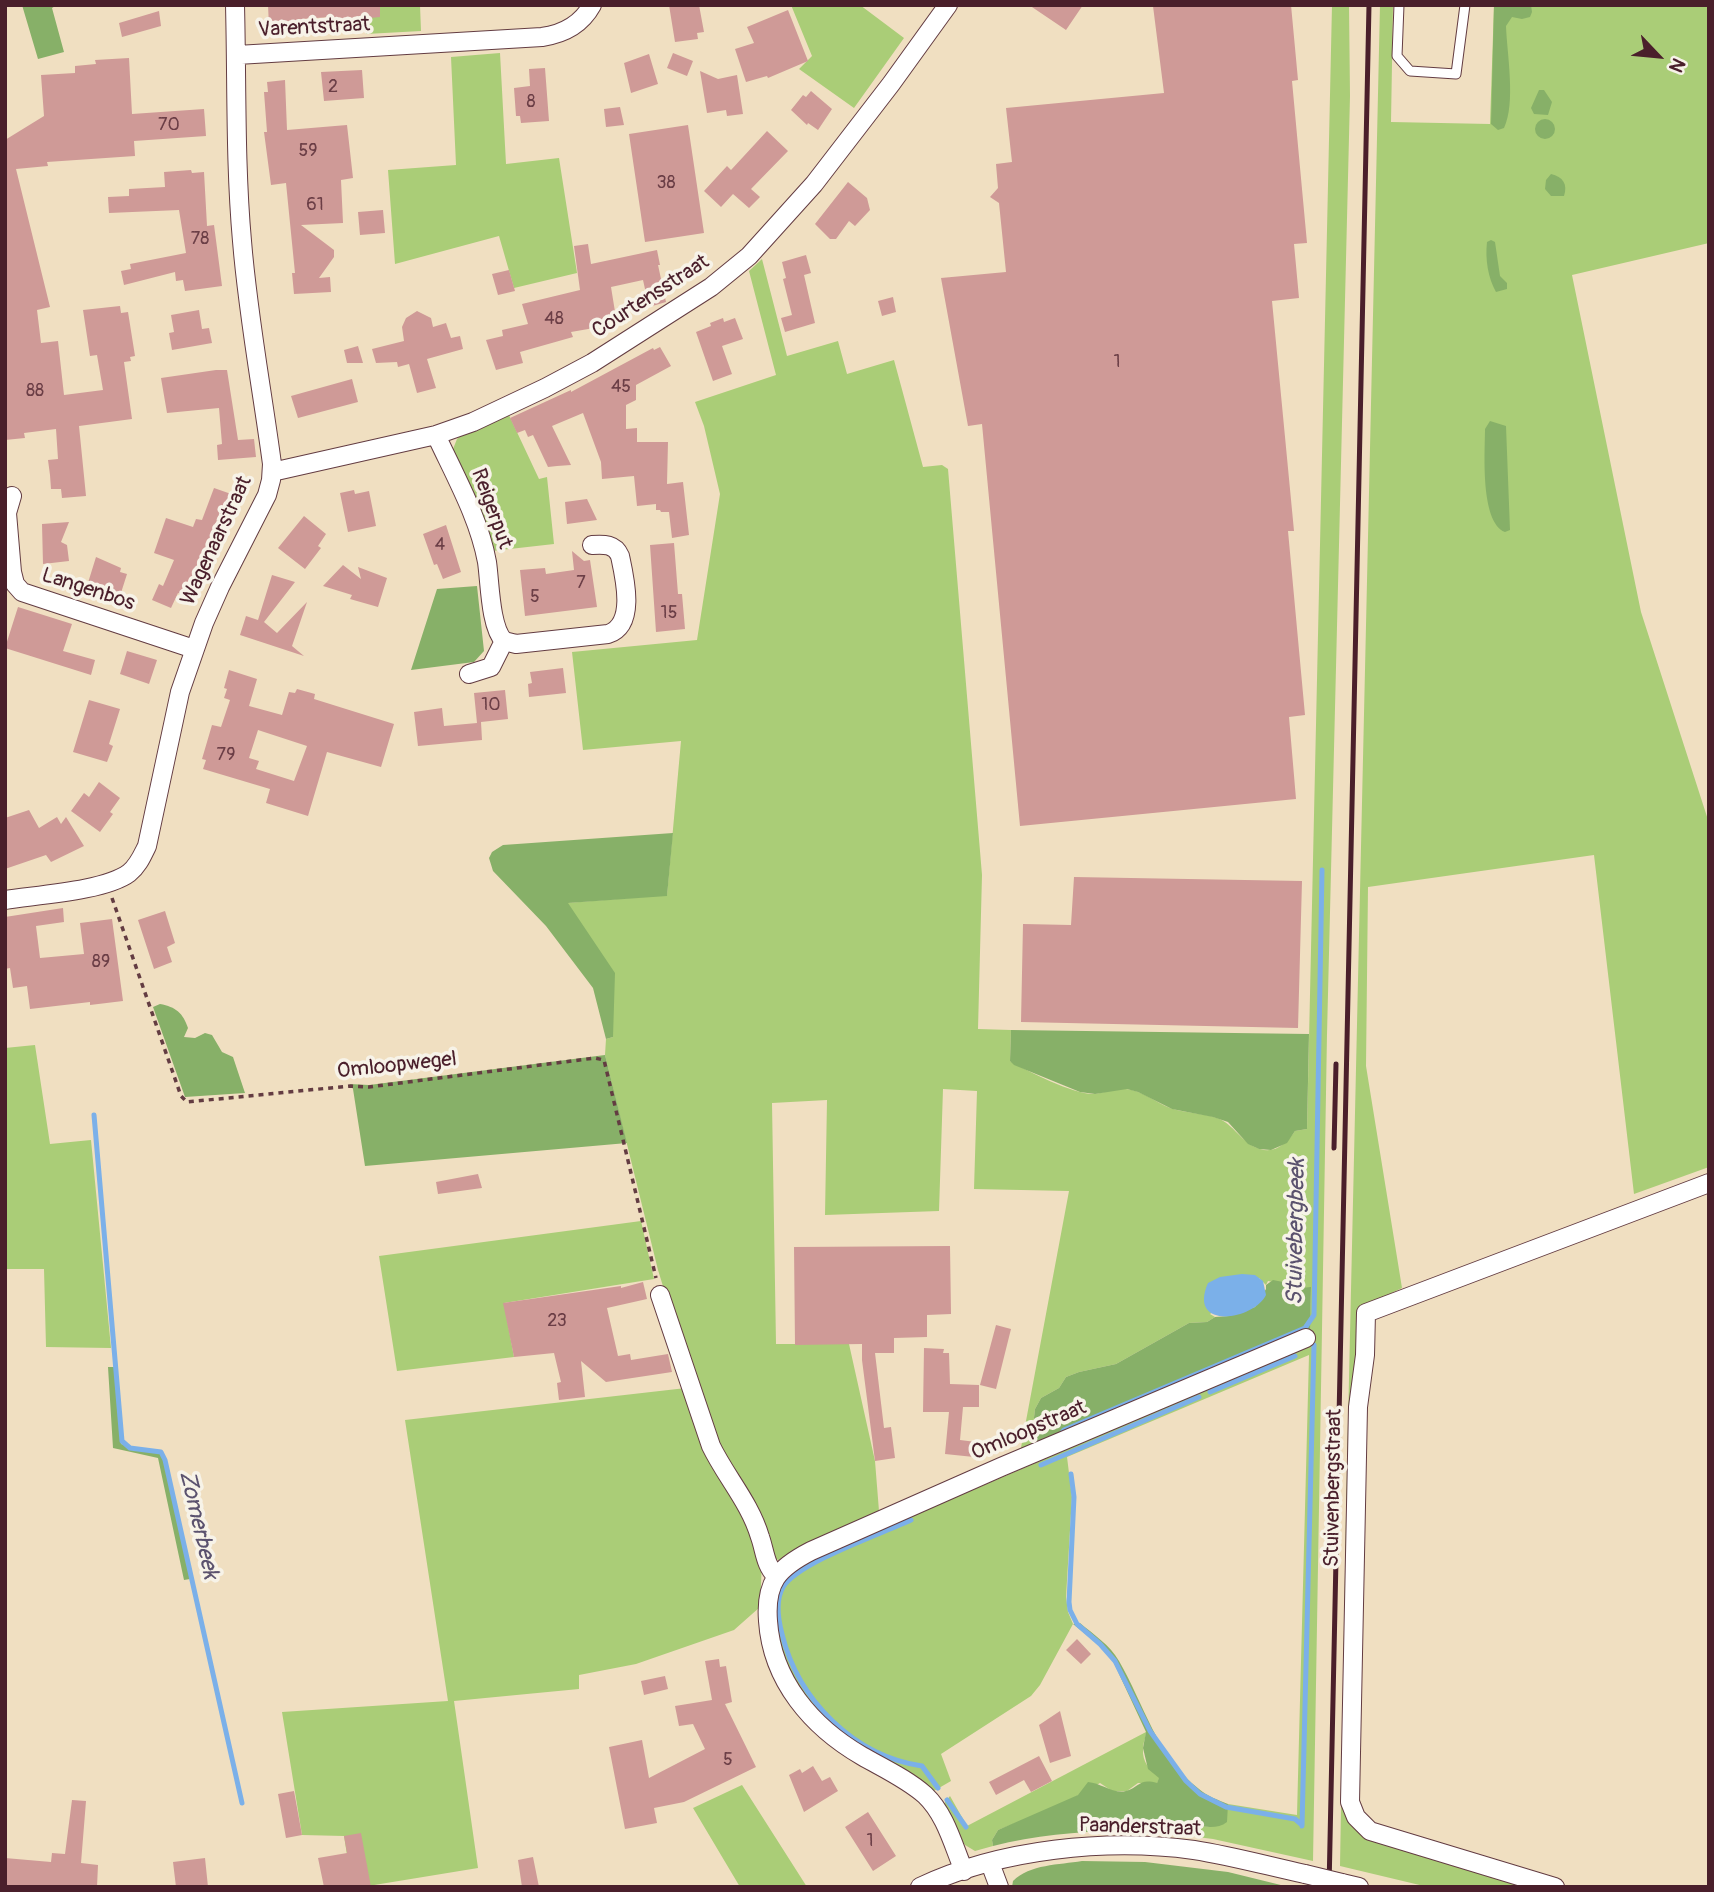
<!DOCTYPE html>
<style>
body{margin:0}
#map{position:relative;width:1714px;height:1892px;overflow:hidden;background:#f0dfc1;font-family:Pangolin,sans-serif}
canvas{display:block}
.frame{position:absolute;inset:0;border:7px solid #4a1f2b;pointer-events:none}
.north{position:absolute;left:1623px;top:21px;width:70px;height:70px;-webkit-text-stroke:5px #f7f3e8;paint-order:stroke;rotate:116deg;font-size:19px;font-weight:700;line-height:28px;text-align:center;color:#4a1f2b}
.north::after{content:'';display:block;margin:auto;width:24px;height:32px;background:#4a1f2b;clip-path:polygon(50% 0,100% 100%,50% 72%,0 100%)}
</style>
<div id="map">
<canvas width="1714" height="1892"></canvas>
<div class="frame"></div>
<div class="north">N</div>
</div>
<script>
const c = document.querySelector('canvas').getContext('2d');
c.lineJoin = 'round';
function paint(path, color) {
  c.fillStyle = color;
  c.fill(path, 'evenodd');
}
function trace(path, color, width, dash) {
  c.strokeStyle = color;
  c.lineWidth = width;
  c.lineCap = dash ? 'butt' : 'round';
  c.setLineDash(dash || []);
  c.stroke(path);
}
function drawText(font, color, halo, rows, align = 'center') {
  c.font = font + ' Pangolin,sans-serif';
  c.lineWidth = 7;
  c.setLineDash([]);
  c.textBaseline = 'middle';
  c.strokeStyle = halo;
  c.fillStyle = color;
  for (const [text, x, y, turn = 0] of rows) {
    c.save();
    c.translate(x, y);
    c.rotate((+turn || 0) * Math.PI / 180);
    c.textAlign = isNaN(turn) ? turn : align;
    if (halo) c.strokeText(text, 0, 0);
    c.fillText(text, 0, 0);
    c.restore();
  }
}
paint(new Path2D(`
 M364 5H420L421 31 366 34Z
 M791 5H860L904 38 854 108 799 69 812 56Z
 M1332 5H1349L1350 96 1327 1034 1313 1861 1213 1839 1165 1833V1829L1176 1821 1208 1827 1227 1811 1228 1804 1297 1815 1309 1355 1067 1457 1072 1497 1066 1597 1068 1612 1073 1624 1040 1685 1031 1696 941 1754 951 1781 932 1792 826 1723 792 1679 775 1633V1594L794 1567 1309 1345 1311 1288 1291 1289 1288 1285 1268 1281 1266 1285 1259 1278 1210 1314 1215 1317 1207 1322 1189 1323 1116 1364 1079 1372 1066 1377 1059 1388 1041 1398 1035 1409 1033 1426 1036 1446 1020 1453 1069 1191 974 1189 977 1091 943 1089 939 1211 825 1215 827 1100 772 1103 776 1344H849L875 1461 879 1511 782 1561 772 1558 716 1449 691 1377 658 1270 605 1055 606 1039 613 1037 567 903 667 895 681 741 583 750 572 652 697 640 720 494 704 426 695 402 776 375 749 271 762 259 787 356 838 341 847 374 894 360 923 467 942 465 948 469 982 875 978 1029 1011 1030 1010 1061C1027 1071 1075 1095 1094 1094 1105 1093 1115 1088 1126 1089 1142 1090 1156 1103 1170 1108 1185 1113 1202 1113 1217 1118 1234 1124 1241 1143 1260 1149 1275 1154 1287 1143 1295 1131L1307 1129Z
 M1380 5H1393L1391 122 1490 124 1494 5H1709V243L1572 275 1641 612 1709 823V1167L1634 1194 1594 855 1368 887 1366 1066 1402 1288 1359 1309 1347 1813 1542 1887H1428L1340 1866 1346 1511Z
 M500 53 506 164 559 158 577 273 514 288 499 236 395 264 388 170 456 165 451 57Z
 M508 413 539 479 547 477 554 544 492 551 453 449 457 439 462 434Z
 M35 1045 50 1144 91 1140 111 1348 46 1347 44 1269H5V1048Z
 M641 1221 654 1279 504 1303 514 1357 397 1371 379 1256Z
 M686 1388 747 1513 762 1561 760 1607 734 1630 636 1664 579 1675V1689L454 1701 478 1868 362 1887 351 1880 344 1836 302 1835 282 1712 448 1701 405 1420Z
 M1146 1732C1146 1738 1143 1742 1143 1749 1142 1762 1150 1771 1160 1777L1157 1783H1138L1127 1791H1112L1100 1783 1059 1806 998 1830 992 1840 993 1846 975 1851 965 1845 957 1834 943 1805 950 1796 967 1826Z
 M742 1785 807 1887H740L693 1808Z`), '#aacd77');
paint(new Path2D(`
 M22 5H57L52 8 64 52 38 59Z
 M1494 5H1531L1532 12 1530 17 1522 19 1512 17 1506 26C1507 54 1516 103 1504 128L1498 130 1491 124Z
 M1539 90H1544L1552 102 1548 115 1534 114 1531 108Z
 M1535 129a10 10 0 1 1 20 0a10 10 0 1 1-20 0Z
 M1551 174C1563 177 1568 184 1564 196H1551L1545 189 1546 180Z
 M1491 240 1495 242 1500 276 1507 283V289L1496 292C1488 278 1485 259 1487 242Z
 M1490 421 1506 426 1510 530 1505 532C1480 522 1485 452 1485 429Z
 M477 586 484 651 474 662 411 670 437 589Z
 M673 833 667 896 568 903 615 973 613 1037 606 1039 593 988 546 926 493 871 489 858 492 852 503 845Z
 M160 1004C176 1007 183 1013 188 1028L184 1037 195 1038 205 1033 212 1035 222 1052 233 1057 245 1093 185 1097 153 1007Z
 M1011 1030 1309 1034 1307 1129 1295 1131 1287 1143 1271 1150 1259 1149 1248 1144 1228 1122 1213 1117 1172 1109 1138 1092 1127 1089 1095 1094 1080 1092 1014 1065 1010 1061Z
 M605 1055 627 1143 365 1166 353 1089 350 1084 369 1085Z
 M1273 1280 1283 1282 1291 1289 1311 1287 1310 1330 1036 1446 1033 1426 1035 1409 1041 1398 1059 1388 1066 1377 1079 1372 1116 1364 1189 1323 1207 1322 1215 1317 1229 1316 1255 1307 1266 1289V1285Z
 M108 1367H115L121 1444 159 1453 165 1459 190 1579 184 1580 158 1458 113 1448Z
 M1080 1623C1093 1634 1110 1645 1119 1661 1144 1704 1157 1757 1199 1789 1207 1796 1218 1800 1228 1804L1227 1822C1213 1833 1192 1823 1177 1821L1166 1829 1165 1833C1106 1829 1050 1832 993 1846L992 1840 998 1830 1078 1795 1088 1782C1101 1783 1113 1794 1126 1791 1140 1787 1139 1778 1157 1783L1159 1778 1148 1769 1143 1748 1146 1732 1113 1661 1099 1645 1073 1624Z
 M1082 1861 1145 1862 1228 1872 1289 1887H1012L1013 1881C1030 1864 1059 1865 1082 1861Z`), '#87b068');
paint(new Path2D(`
 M1242 1274 1255 1275 1263 1281 1266 1295C1254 1320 1187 1331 1208 1283L1220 1277Z`), '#7bb0e9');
trace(new Path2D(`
 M94 1115 122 1441 130 1448 161 1452 165 1460 242 1803
 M1210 1392 1295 1356
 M1062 1433 1064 1430 1305 1328 1314 1315 1322 870
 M1041 1465 1199 1397
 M1071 1474 1074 1497 1069 1602 1070 1610 1077 1624 1100 1644 1115 1661 1150 1731 1186 1781 1200 1794 1226 1807 1295 1819 1302 1825
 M911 1520C881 1534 799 1562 783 1587 775 1601 778 1619 782 1634 798 1700 854 1756 922 1766L938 1788
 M947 1800 966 1827
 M1302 1826 1314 1345`), '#7bb0e9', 5);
paint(new Path2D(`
 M268 5H380V17L330 22V17L303 19V24L269 26Z
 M669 5H699L704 32 697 33 698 39 675 42Z
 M1029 5H1083L1066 30Z
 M1291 5 1298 80 1292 81 1307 243 1294 244 1299 298 1272 301 1294 531H1288L1305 715 1289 717 1296 799 1020 826 982 424 968 426 941 278 1006 272 999 203 990 197 998 188 996 164 1012 162 1006 108 1164 93 1153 6Z
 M788 10 808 61 768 78 767 76 746 82 735 49 754 43 747 27Z
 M159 11 161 26 122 37 119 23Z
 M673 53 693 61 687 76 667 68Z
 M649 54 658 84 631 93 624 63Z
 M129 58 132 114 204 109 206 136 134 141 135 156 47 162 48 166 16 169 50 307 37 310 41 343 58 341 64 395 103 390 97 355 90 356 83 310 120 306 121 313 128 312 135 356 130 357 131 361 124 362 132 419 79 426 86 496 62 498 61 489H51L50 475 48 460 58 459 56 429 24 433 25 438 5 440V140L44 116 41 75 75 73V66L96 64 95 60Z
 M545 68 549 121 521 123 520 116H516L514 88 530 86 529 69Z
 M362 70 364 98 324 101 321 72Z
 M700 71 718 79 737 75 743 114 727 116 726 110 707 113Z
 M285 80 287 130 347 125 353 178 341 180 343 223 301 225 334 250V257L319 278 330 277 331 292 294 294 292 273H295L286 183 271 185 264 132H267L264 92H268L267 82Z
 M811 91 832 109 818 130 808 123 807 125 791 110 803 95 806 97Z
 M620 107 624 125 606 127 604 109Z
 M688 125 704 233 645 242 629 134Z
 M767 131 788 151 751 189 760 197 749 208 733 194 721 207 704 191 727 166 731 170Z
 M191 170 192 173 204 172 207 226 214 225 222 286 185 291 183 280 176 281 175 272 124 285 121 271 131 269 130 264 186 253 179 210 109 213 108 197 129 196V189L165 187 164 172Z
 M848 182 867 198 870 210 855 226 849 221 836 239H830L815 224Z
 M383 210 385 233 360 235 358 212Z
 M588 244 591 264 657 250 660 265H658L666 302 649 307 643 280 611 287 617 324 571 332 573 337 520 352 523 363 496 370 486 340 503 336 502 330 528 324 522 304 580 290 574 246Z
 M806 255 811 273 804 275 815 323 785 332 781 318 792 315 783 279 786 278 782 262Z
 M509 270 515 291 498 295 492 274Z
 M893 297 896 312 882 316 878 301Z
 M199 310 202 329 209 328 212 343 172 350 169 333 174 332 171 315Z
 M417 311 431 318 433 327 446 323 451 338 460 336 463 349 427 359 436 388 417 393 409 364 398 367 397 362 376 363 372 349 404 341 402 327 406 318Z
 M723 318 724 322 735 318 743 339 722 346 732 374 713 381 696 332 711 326 710 323Z
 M358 346 363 363H347L344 350Z
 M660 347 671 366 636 385V400L626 405V429L637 428V442H668L667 484 683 482 689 535 672 538 669 512H661L660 510H656V504L637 506 634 476 602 479 601 462 583 413 552 426 571 465 557 466 548 467 533 435 528 437 525 430 517 433 510 418 571 390V392L653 348 654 350Z
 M216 370H227L238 440 254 439 256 457 218 460 217 445 222 444 219 408 167 413 161 378Z
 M352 379 358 402 298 418 291 396Z
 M214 488 234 495 216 548 207 545 186 596 178 593 171 608 152 600 159 584 163 586 174 560 154 553 166 518 193 527 196 519 202 520Z
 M354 490 355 494 369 491 376 526 348 532 340 493Z
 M587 499 597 520 567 524 565 502Z
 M304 516 326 534 318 546 321 548 305 569 278 548Z
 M69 522 61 542 67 545 69 561 43 564 42 524Z
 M446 525 461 572 443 579 437 564 434 565 423 534Z
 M674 543 678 594H682L685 629 656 632 650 545Z
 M572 551 584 561 590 560 597 607 525 616 520 570 545 568 546 574 574 570Z
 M96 557 121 568 120 572 127 574 120 596 87 586Z
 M343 565 361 579 358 567 387 578 378 607 350 599 352 595 323 586Z
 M272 575 295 582 264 622 277 633 307 602 292 646 304 656 240 635 246 616 258 620Z
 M18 607 72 624 63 651 95 660 91 675 5 648Z
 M127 651 157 660 149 684 120 674Z
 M563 668 566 693 529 697 528 684 532 683 530 672Z
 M229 670 257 679 249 706 282 715 289 692 295 693 297 689 315 694 314 699 394 724 381 767 327 752 308 816 266 803 270 789 203 769 206 760 202 759 212 725 221 727 230 700 224 698 227 689 224 688ZM258 730 307 746 294 781 256 769 259 761 249 758Z
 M505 690 508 719 481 722 482 740 418 746 414 712 442 708 444 726 477 723 474 693Z
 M89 700 120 709 109 744 113 746 107 762 73 752Z
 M99 782 120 798 110 812 113 814 100 832 71 811 84 793 89 797Z
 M29 810 39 828 57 817 61 824 66 817 84 846 51 862 46 855 5 869V818Z
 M1074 877 1302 881 1298 1028 1021 1022 1023 924 1071 925Z
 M63 908 64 922 36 926 40 958 84 954 80 923 112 919 123 1001 90 1005V1002L30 1009 27 986 13 988 10 968 5 969V917Z
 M165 911 175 943 167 947 172 962 154 969 138 920Z
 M478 1174 482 1188 438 1194 436 1182Z
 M950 1246 951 1314 927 1315V1337L894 1338V1353H875L884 1428 891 1427 895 1458 875 1461 862 1360V1344L795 1345 794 1247Z
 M643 1282 647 1299 607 1308 618 1356 630 1354 631 1360 668 1354 672 1372 606 1382 581 1361 585 1397 559 1400 557 1383 561 1382 554 1353 514 1357 503 1303 621 1286V1288Z
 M996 1325 1011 1329 996 1389 980 1385Z
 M924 1348 944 1349 943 1353H949L950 1384 979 1385V1407H963L960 1440 976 1442 974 1457 945 1454 949 1412H923Z
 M1077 1639 1091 1654 1081 1664 1066 1650Z
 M719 1659 720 1667 726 1666 732 1702 725 1704 756 1767 684 1802 654 1808 657 1823 625 1829 609 1747 642 1740 649 1778 705 1749 693 1724 679 1726 675 1706 712 1700 705 1661Z
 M665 1676 668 1689 644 1695 641 1681Z
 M1060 1711 1071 1756 1050 1763 1039 1725Z
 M1039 1756 1052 1781 1031 1792 1024 1780 996 1795 989 1782Z
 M813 1766 822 1781 830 1777 838 1791 804 1812 789 1775 800 1769 802 1773Z
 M294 1791 302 1835 286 1838 278 1794Z
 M72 1800 86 1801 81 1863 98 1865 97 1887H5V1858L51 1862 52 1853 65 1854Z
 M868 1812 896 1856 873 1871 845 1827Z
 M361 1833 371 1887H324L318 1858 347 1853 344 1836Z
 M533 1857 539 1887H522L518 1860Z
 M205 1858 208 1887H176L173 1862Z`), '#cf9a97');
const lane = new Path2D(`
 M1399 5 1397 56 1410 71 1456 74 1465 5`);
const street = new Path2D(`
 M237 55 542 37C563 34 581 25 592 5
 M436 435C455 476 479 518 487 562 490 582 490 627 504 641L516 644 608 634C636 625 625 579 620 556 615 544 604 544 592 545
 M272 472 436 435 473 422 545 388 592 363 711 287 749 256 814 184 891 84 948 5
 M12 496 7 513 12 572 15 584 22 592 194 649
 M469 674 491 667 504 641
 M5 900C36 895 105 891 129 873 138 866 142 856 147 846L180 692 204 623 220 587 267 495 271 480 272 464C262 389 248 316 242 241 235 163 237 84 235 5
 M660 1295 711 1446C726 1477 750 1503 760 1537 765 1551 765 1565 776 1576
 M990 1863 999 1887
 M964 1871C953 1845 946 1815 925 1795 907 1779 883 1768 862 1756 812 1727 772 1681 768 1621 765 1582 778 1568 811 1551L1001 1467 1306 1338
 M1342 1883 1359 1887
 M920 1887C1000 1849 1107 1838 1194 1850 1232 1856 1268 1866 1305 1874
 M1555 1887 1370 1831 1356 1817 1350 1802 1358 1407 1365 1355 1366 1313 1709 1183`);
trace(lane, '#633c42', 11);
trace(street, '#633c42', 20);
trace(new Path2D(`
 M112 898 181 1096 187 1102 350 1086 369 1087 595 1058 604 1060 656 1278`), '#633c42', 3.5, [5, 5]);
trace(lane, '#fff', 9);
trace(street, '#fff', 18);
trace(new Path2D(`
 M1334 1148 1336 1064
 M1329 1887 1369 5`), '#4a1f2b', 5);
const streetBridge = new Path2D(`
 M1305 1874 1342 1883`);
trace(streetBridge, '#633c42', 20, []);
trace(streetBridge, '#fff', 18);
drawText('18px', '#6b3e46', null, [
 ["2",333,87],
 ["8",531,102],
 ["70",169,125],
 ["59",308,151],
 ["38",666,183],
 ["61",315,205],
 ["78",200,239],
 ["48",554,319],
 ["1",1117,362],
 ["45",621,387],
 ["88",35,391],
 ["4",440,545],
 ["7",581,583],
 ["5",535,597],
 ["15",669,613],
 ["10",491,705],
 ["79",226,755],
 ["89",101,962],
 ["23",557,1321],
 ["5",728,1760],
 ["1",870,1841]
]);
drawText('21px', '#4a1f2b', '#f7f3e8', [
 ["Varentstraat",314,28,-3],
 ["Courtensstraat",651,297,-33],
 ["Reigerput",491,509,70],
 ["Wagenaarstraat",217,541,-65],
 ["Langenbos",88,590,18],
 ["Omloopwegel",397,1066,-6],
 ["Omloopstraat",1029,1431,-23],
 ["Stuivenbergstraat",1334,1488,-89],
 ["Paanderstraat",1140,1828,2]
]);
drawText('italic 23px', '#5b526e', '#f7f3e8', [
 ["Stuivebergbeek",1297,1232,-89],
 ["Zomerbeek",198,1525,77]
]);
</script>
